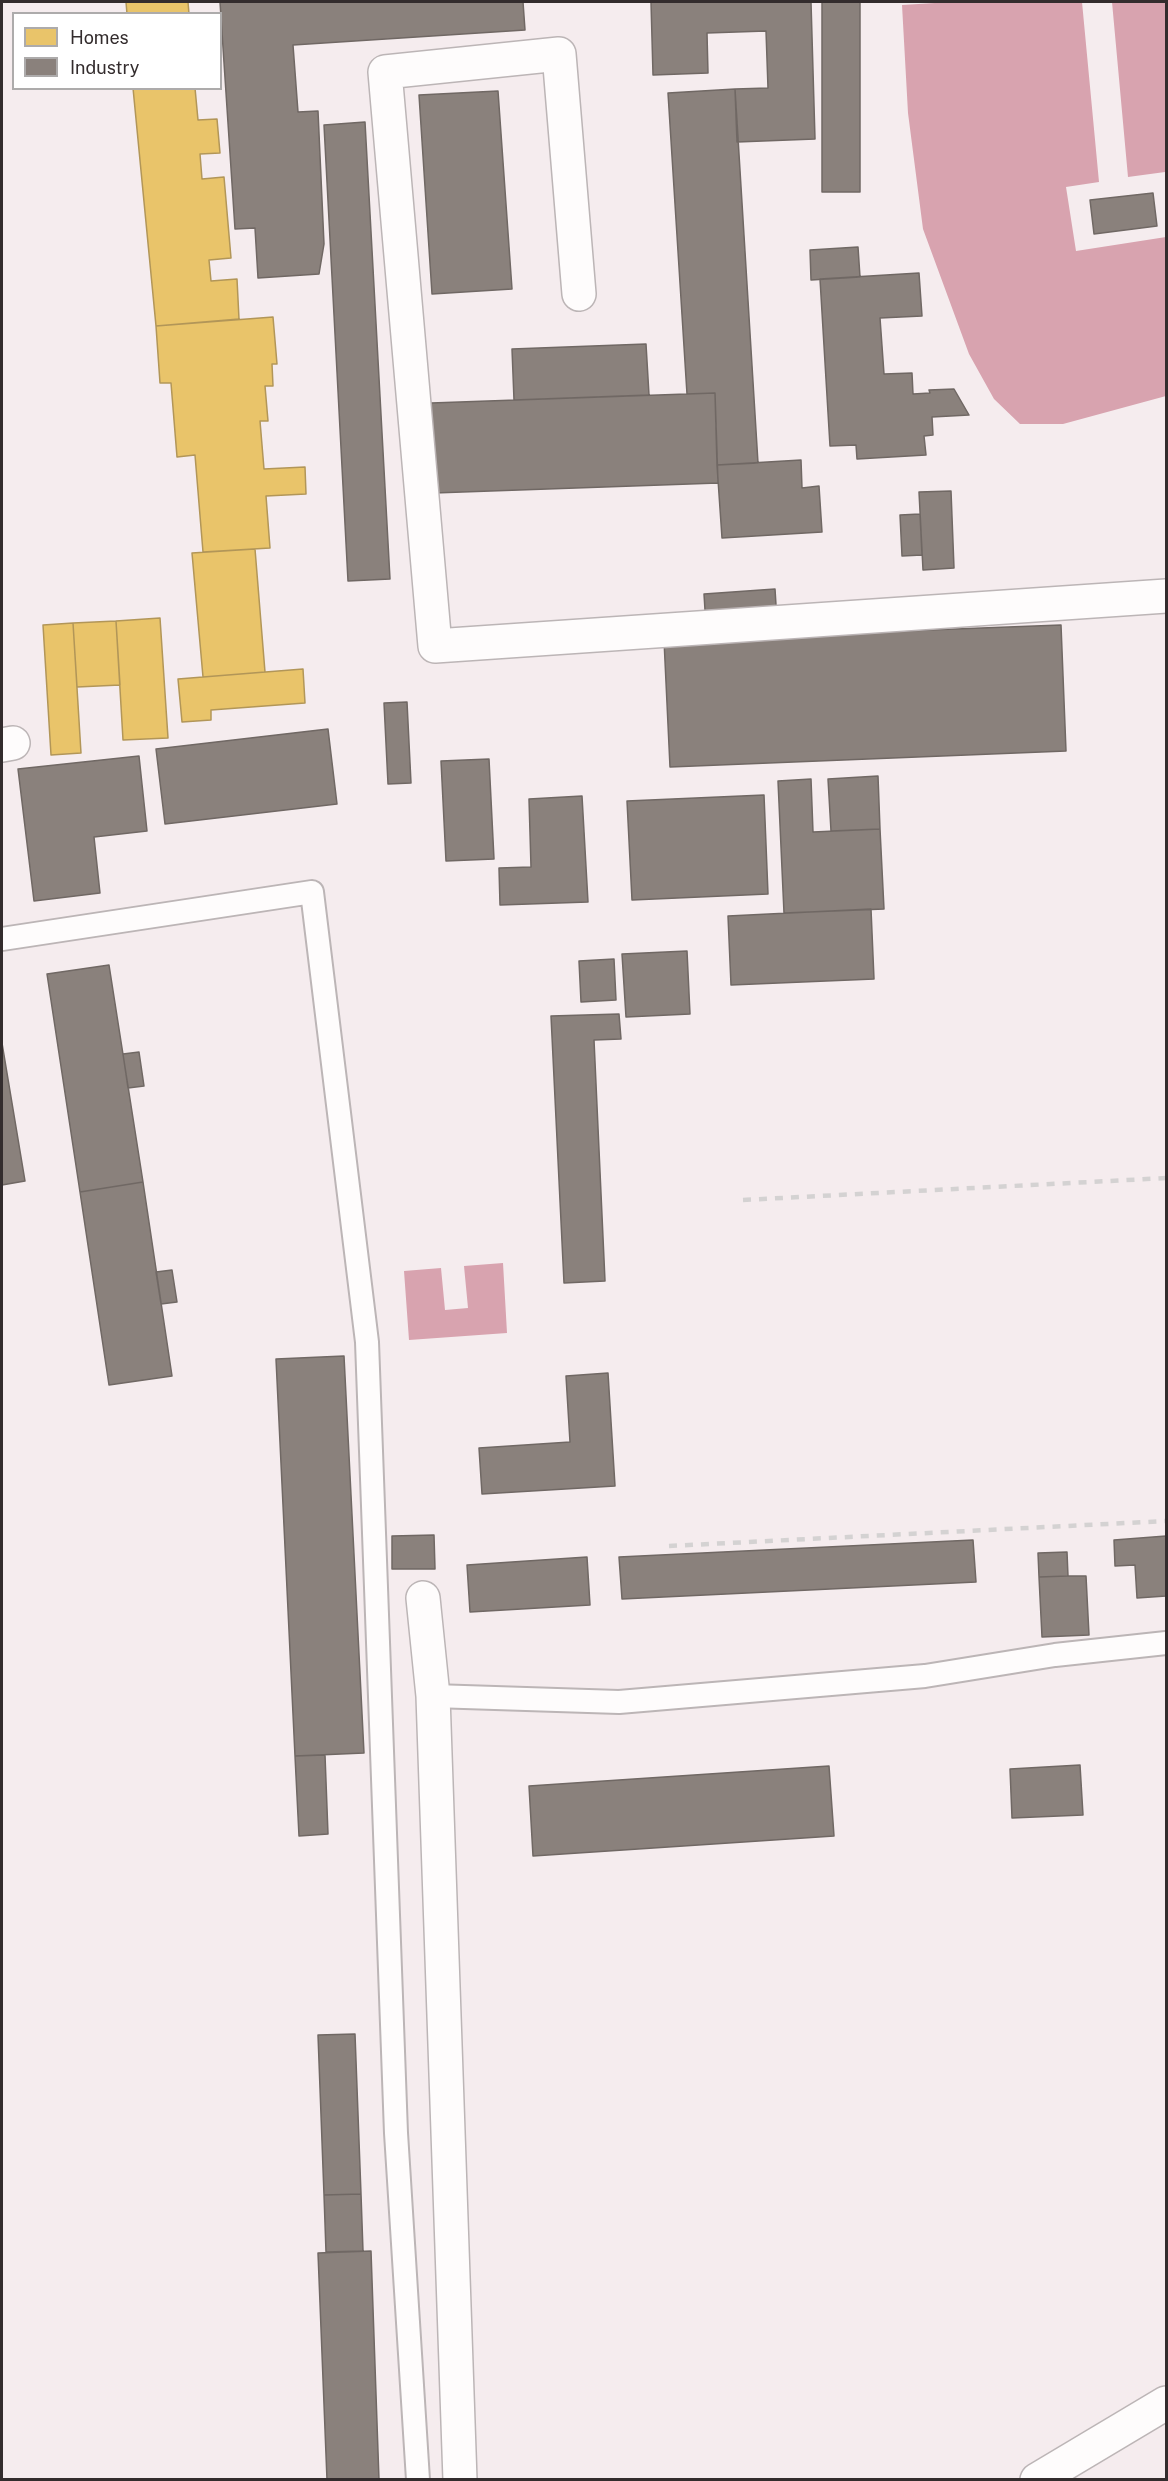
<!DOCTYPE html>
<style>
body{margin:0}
#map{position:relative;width:1168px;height:2481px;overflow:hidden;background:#f5ecee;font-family:"Public Sans",sans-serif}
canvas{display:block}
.frame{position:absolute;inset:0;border:3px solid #332c2d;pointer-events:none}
.legend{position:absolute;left:12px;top:12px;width:210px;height:78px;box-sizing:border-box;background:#fff;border:2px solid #adabab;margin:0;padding:8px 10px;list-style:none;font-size:18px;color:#332c2d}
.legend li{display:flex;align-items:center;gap:12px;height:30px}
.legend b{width:30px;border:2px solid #adabab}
</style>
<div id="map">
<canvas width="1168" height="2481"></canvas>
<div class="frame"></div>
<ul class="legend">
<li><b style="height:16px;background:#e9c46a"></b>Homes</li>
<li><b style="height:16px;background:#8a817c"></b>Industry</li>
</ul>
</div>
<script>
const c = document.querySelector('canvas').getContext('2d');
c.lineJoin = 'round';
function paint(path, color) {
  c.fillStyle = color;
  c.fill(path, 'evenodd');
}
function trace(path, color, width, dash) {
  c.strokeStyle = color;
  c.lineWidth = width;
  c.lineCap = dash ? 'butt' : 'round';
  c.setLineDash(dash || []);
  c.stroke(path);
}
paint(new Path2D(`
 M951 2H1082L1099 182 1066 187 1076 251 1166 237V396L1063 424H1020L994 399 969 354 923 229 908 113 902 5Z
 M1112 2H1166V180L1165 172 1128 177Z
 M503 1263 507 1333 409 1340 404 1271 441 1268 445 1310 468 1308 464 1266Z`), '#d8a3af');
const homes = new Path2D(`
 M126 2H188L189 14H127Z
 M133 88H195L198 120 217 119 220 153 200 154 202 179 224 177 231 258 209 260 211 281 237 279 239 319 156 326Z
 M273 317 277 364H272L273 386H265L268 421H260L264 469 305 467 306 494 266 496 270 548 203 552 195 455 177 457 171 383H160L156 326Z
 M255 549 265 672 203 677 192 553Z
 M160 618 168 738 123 740 116 621Z
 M116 621 120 685 77 687 73 623Z
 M73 623 81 753 51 755 43 625Z
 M303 669 305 703 211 710V720L182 722 178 679Z`);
paint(homes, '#e9c46a');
trace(homes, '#b29658', 1.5);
const industry = new Path2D(`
 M220 2H523L525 30 293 45 298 112 318 111 324 244 319 274 258 278 255 228 235 229Z
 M651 2H811L815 139 737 142 735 89 768 88 766 31 707 33 708 73 653 75Z
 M822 2H860V192H822Z
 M735 89 758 463 717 465 715 393 687 394 668 93Z
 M498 91 512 289 432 294 419 95Z
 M365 122 390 579 348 581 324 125Z
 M1153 193 1157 226 1094 234 1090 200Z
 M858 247 860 277 811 280 810 250Z
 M919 273 922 316 880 318 884 374 912 373 913 394 930 393 929 390 954 389 969 415 932 417 933 435 924 436 926 455 857 459 856 445 830 446 820 279Z
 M646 344 649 395 514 400 512 349Z
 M715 393 718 483 434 493 431 403Z
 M801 460 802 488 819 486 822 532 722 538 717 465Z
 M951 491 954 568 923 570 919 492Z
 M920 514 922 555 902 556 900 515Z
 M775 589 777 621 706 626 704 594Z
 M1061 625 1066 751 670 767 664 640Z
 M407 702 411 783 388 784 384 703Z
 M328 729 337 804 165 824 156 749Z
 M139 756 147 831 94 837 100 893 34 901 18 769Z
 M489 759 494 859 446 861 441 761Z
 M878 776 880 829 831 831 828 779Z
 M811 779 813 832 880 829 884 909 784 913 778 781Z
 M764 795 768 894 632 900 627 801Z
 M582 796 588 902 500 905 499 868 531 867 529 799Z
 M871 909 874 979 731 985 728 916Z
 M687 951 690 1014 626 1017 622 954Z
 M614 959 616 1000 581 1002 579 961Z
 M109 965 143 1182 80 1192 47 974Z
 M619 1014 621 1039 594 1040 605 1281 564 1283 551 1016Z
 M2 1043 25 1181 2 1185Z
 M139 1052 144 1086 128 1088 123 1054Z
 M143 1182 172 1376 109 1385 80 1192Z
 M172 1270 177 1302 161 1304 156 1272Z
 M344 1356 364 1753 295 1756 276 1359Z
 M608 1373 615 1486 482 1494 479 1448 570 1442 566 1376Z
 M434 1535 435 1569H392V1536Z
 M1166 1536V1596L1137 1598 1135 1565 1115 1566 1114 1540Z
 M973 1540 976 1582 622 1599 619 1557Z
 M1067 1552 1068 1576 1039 1577 1038 1553Z
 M587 1557 590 1605 470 1612 467 1565Z
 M1068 1576H1086L1089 1635 1042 1637 1039 1577Z
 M325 1755 328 1834 299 1836 295 1756Z
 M1080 1765 1083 1815 1012 1818 1010 1769Z
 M829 1766 834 1836 533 1856 529 1786Z
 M355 2034 361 2194 324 2195 318 2035Z
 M361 2194 363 2251 326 2252 324 2195Z
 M371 2251 379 2480H327L318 2253Z`);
paint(industry, '#8a817c');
trace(industry, '#706864', 1.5);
const lane = new Path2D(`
 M2 939 312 892 367 1342 396 2133 418 2480
 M433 1696 619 1702 925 1676 1055 1655 1166 1643`);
const street = new Path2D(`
 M579 294 559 54 385 72 435 646 1166 596
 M2 745 13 743
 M423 1598 433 1696 460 2480
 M1037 2480 1166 2403`);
trace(lane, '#bcb5b6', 26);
trace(street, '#bcb5b6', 36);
trace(lane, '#fefcfc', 22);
trace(street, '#fefcfc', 33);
trace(new Path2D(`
 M743 1200 1166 1178
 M669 1546 1166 1521`), '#d4d2d2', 4.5, [8, 8]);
</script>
